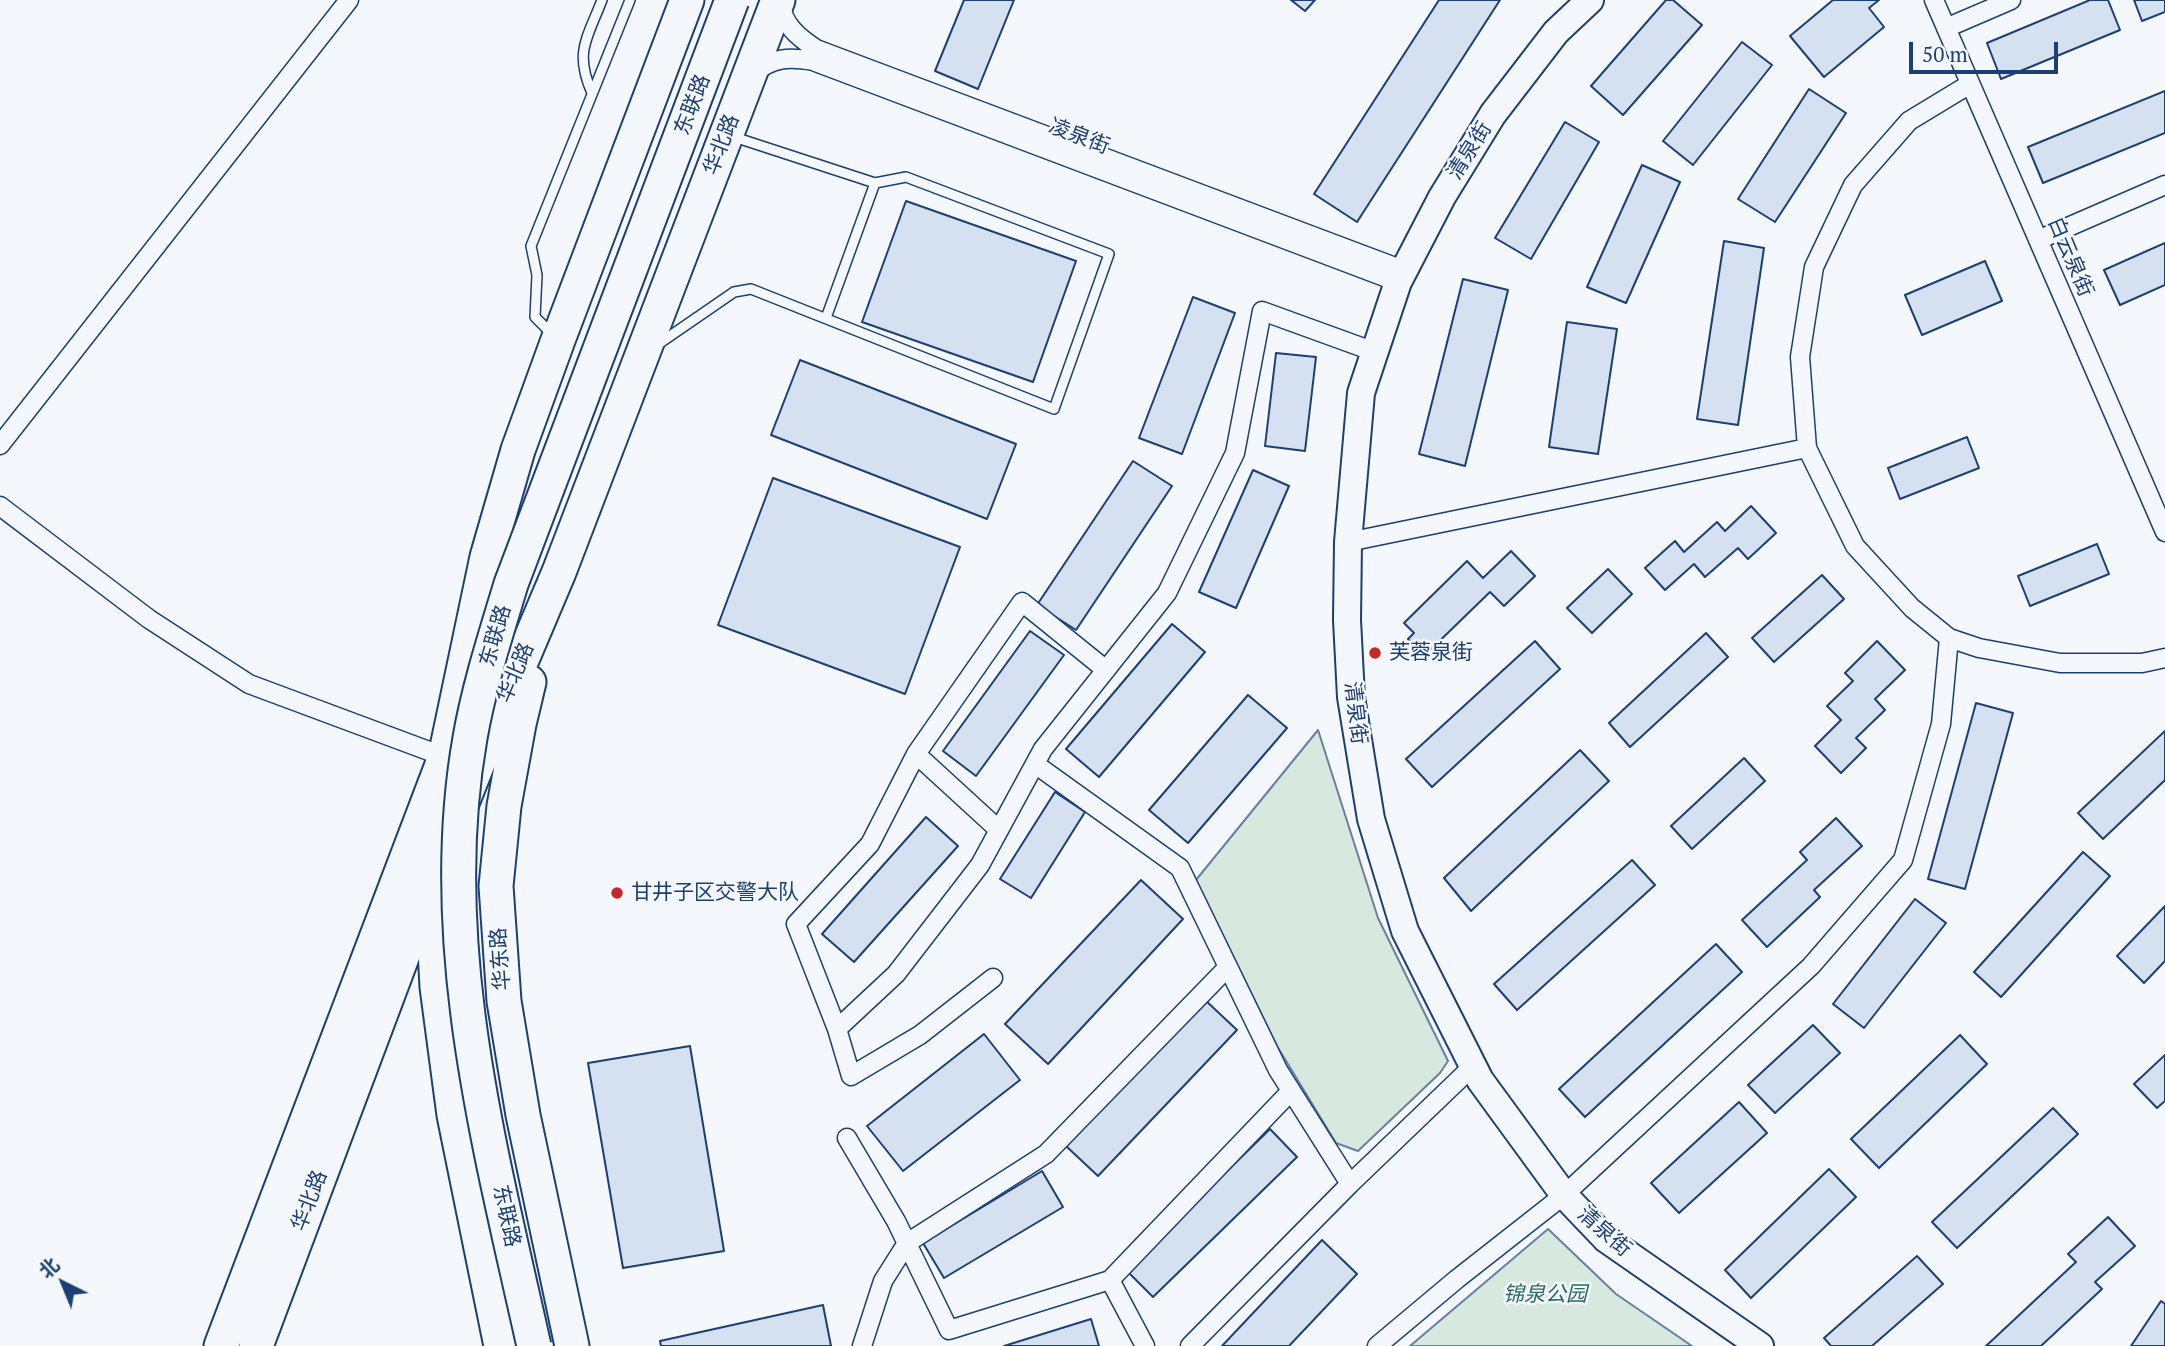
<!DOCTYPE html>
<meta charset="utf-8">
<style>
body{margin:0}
#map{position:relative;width:2165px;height:1346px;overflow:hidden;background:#f4f7fb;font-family:"PT Serif","Noto Sans SC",serif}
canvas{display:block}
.north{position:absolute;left:28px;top:1248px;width:70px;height:70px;-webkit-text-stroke:5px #f4f7fb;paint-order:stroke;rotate:317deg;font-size:19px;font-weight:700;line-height:28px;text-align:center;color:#1d3f73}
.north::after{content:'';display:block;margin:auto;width:24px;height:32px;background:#1d3f73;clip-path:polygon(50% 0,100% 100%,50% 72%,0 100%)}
.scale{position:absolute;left:1909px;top:42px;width:149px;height:32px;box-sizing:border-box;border:4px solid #1d3f73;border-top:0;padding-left:9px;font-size:21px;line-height:24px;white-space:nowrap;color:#1d3f73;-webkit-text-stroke:5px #f4f7fb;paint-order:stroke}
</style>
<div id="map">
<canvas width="2165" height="1346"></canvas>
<div class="north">北</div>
<div class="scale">50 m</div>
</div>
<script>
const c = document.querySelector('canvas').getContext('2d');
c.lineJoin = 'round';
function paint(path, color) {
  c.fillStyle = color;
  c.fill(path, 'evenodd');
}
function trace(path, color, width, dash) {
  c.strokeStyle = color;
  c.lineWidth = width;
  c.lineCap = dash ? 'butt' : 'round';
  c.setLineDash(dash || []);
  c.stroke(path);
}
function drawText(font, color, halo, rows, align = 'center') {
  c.font = font + ' "PT Serif","Noto Sans SC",serif';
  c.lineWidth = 5;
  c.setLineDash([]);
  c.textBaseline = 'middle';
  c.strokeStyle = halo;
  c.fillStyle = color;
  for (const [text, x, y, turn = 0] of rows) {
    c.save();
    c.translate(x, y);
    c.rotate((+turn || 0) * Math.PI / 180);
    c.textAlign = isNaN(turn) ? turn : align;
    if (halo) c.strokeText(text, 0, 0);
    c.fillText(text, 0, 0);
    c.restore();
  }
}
const green = new Path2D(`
 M1318 730 1378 918 1448 1061 1440 1073 1358 1151 1336 1143 1277 1046 1196 880Z
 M1548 1229 1616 1294 1692 1346H1410Z`);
paint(green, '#d7e8df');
trace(green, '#687fa3', 2);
const building = new Path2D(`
 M964 0H1014L978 89 935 71Z
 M1291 0H1315L1305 11Z
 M1439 0H1500L1357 222 1314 194Z
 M1666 0H1673L1702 25 1623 115 1591 86Z
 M1833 0H1879L1869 8 1884 27 1824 77 1790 36Z
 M2090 0H2108L2120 30 2001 79 1987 43Z
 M2134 0H2165V12L2142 21Z
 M1742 42 1772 65 1693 165 1663 141Z
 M1809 89 1846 113 1775 222 1738 199Z
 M2165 91V133L2043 183 2028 147Z
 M1565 122 1599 142 1531 259 1495 238Z
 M1642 165 1680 182 1626 303 1587 287Z
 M906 201 1076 261 1033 382 862 322Z
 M1724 241 1764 248 1738 425 1697 419Z
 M2165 243V285L2120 305 2104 270Z
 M1985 261 2002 301 1922 335 1905 295Z
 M1463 279 1508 290 1465 466 1419 454Z
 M1193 297 1235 313 1182 454 1139 438Z
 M1567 322 1617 329 1598 454 1549 447Z
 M1276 353 1316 357 1305 451 1265 446Z
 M800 360 1016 444 987 519 771 435Z
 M1967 437 1979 468 1900 499 1888 468Z
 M1133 461 1172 486 1076 630 1037 605Z
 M1253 470 1289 486 1236 608 1199 592Z
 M773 478 960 547 905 694 718 625Z
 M1751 506 1776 533 1748 559 1738 548 1705 577 1694 564 1665 590 1645 568 1675 541 1684 552 1717 522 1725 531Z
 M2097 544 2109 574 2030 606 2018 576Z
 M1511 551 1535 576 1504 606 1490 592 1424 656 1408 639 1414 633 1404 623 1467 561 1483 578Z
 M1608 569 1632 594 1592 633 1567 608Z
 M1822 575 1844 599 1774 662 1752 638Z
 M1172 624 1205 652 1099 777 1066 749Z
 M1030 631 1064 655 976 776 943 751Z
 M1706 633 1728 657 1630 747 1609 723Z
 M1535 641 1560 669 1432 787 1406 759Z
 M1877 641 1905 670 1875 699 1885 710 1856 738 1866 748 1841 773 1815 746 1841 720 1827 706 1853 681 1845 673Z
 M1248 695 1287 728 1188 843 1149 810Z
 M1976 703 2013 713 1965 889 1928 879Z
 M2165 731V780L2103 839 2078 813Z
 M1580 750 1609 781 1471 911 1444 878Z
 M1744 758 1765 781 1692 849 1671 826Z
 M1055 792 1085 812 1031 898 1000 879Z
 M926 817 958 846 854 962 822 934Z
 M1836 818 1862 846 1814 890 1820 897 1767 947 1742 920 1807 860 1800 852Z
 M2083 852 2110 876 2001 997 1974 972Z
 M1632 860 1655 885 1517 1010 1494 984Z
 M1141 880 1183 919 1048 1064 1005 1024Z
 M1915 899 1946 923 1864 1028 1833 1004Z
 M2165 906V961L2144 983 2117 956Z
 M1716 944 1742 972 1585 1117 1559 1089Z
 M1204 999 1237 1030 1098 1176 1066 1146Z
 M1813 1025 1840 1053 1775 1113 1748 1085Z
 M984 1034 1020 1080 903 1171 867 1126Z
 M1960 1035 1987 1064 1879 1168 1851 1139Z
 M690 1046 724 1251 623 1268 588 1063Z
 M2165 1055V1101L2157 1108 2134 1084Z
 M1739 1102 1767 1133 1679 1213 1651 1183Z
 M2053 1108 2078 1134 1957 1248 1932 1222Z
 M1270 1129 1297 1157 1153 1297 1126 1270Z
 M1829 1169 1856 1197 1751 1298 1725 1270Z
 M1042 1171 1063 1207 944 1278 923 1243Z
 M2108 1217 2135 1246 2095 1282 2102 1289 2041 1346H1986L2076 1262 2068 1254Z
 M1322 1240 1357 1274 1289 1346H1222Z
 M1917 1256 1943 1284 1872 1346H1831L1824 1338Z
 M2161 1301 2165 1304V1346H2131Z
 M823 1305 831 1346H661L660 1341Z
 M1091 1319 1099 1346H1004Z`);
paint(building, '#d5e0f0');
trace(building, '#1d3f73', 2);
const lane = new Path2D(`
 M592 93C574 52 587 39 602 0
 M731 136 875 183 826 318
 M553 335 535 317 537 275 531 246 630 0
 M657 345 734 292 751 289 1054 409 1109 254 906 177 875 183`);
const street = new Path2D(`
 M1934 0 2165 532
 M780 2C783 25 798 37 816 49L1403 270
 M1946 28 2011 0
 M754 74C771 57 790 57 813 61L1398 282
 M1970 84 1909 121 1853 185 1814 267 1800 357 1807 448 1855 546 1912 608 1949 638 1979 648 2060 663H2142L2165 658
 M2038 240 2165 185
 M0 445 349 0
 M0 506 149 619 249 684 445 757
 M1348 542 1807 448
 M916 754 999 830
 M1035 764 1180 868 1278 1070 1350 1184
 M993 978 920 1035 851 1076 837 1029 796 924 870 844 916 754 1022 602 1106 670
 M837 1029 896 974 980 865 1043 749 1167 593 1235 453 1262 311 1375 352
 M847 1138 896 1221 949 1330 1110 1280 1291 1091
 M1110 1280 1145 1346
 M862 1346 883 1281 907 1243 1046 1154 1228 967
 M1190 1346 1350 1184 1473 1066
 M1377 1346 1457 1279 1564 1195 1811 966 1903 860 1941 724 1949 638`);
const secondary = new Path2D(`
 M1590 0 1556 32 1493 114 1442 197 1398 282 1361 393 1348 542 1347 620 1351 697 1371 819 1405 931 1480 1080 1564 1195 1606 1239 1760 1346`);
const highway = new Path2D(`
 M529 682 519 724 504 806 496 886 504 1001 523 1115 572 1346
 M432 893 437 987 454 1115 501 1346
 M221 1346 445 757 487 557 518 450 558 340 687 0
 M256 1346 431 880 476 768 559 572 778 0`);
trace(lane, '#1d3f73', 12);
trace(street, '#1d3f73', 21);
trace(secondary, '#1d3f73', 30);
trace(highway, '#1d3f73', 37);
trace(lane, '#f4f7fb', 9);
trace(street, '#f4f7fb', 18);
trace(secondary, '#f4f7fb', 26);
trace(highway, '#f4f7fb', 33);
const highwayBridge = new Path2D(`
 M534 1346C490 1148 434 942 470 738 479 686 496 634 511 584L732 0`);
trace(highwayBridge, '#1d3f73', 37, []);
trace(highwayBridge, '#f4f7fb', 33);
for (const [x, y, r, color] of [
 [1375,653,7,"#c62828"],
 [617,893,7,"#c62828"]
]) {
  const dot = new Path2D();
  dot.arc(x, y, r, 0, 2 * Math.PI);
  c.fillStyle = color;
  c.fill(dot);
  trace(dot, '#f4f7fb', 2.5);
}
drawText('21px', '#1d3f73', '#f4f7fb', [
 ["东联路",693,105,-69],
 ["凌泉街",1079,137,21],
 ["华北路",722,145,-69],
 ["清泉街",1470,151,-58],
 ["白云泉街",2070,257,67],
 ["东联路",496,636,-74],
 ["华北路",516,673,-67],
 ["清泉街",1355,713,83],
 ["华东路",501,959,-94],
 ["华北路",310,1201,-69],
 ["东联路",506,1216,78],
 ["清泉街",1604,1232,41]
]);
drawText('21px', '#1d3f73', '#f4f7fb', [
 ["芙蓉泉街",1389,653],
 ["甘井子区交警大队",631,893]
], 'left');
drawText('italic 21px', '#2c6c60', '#f4f7fb', [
 ["锦泉公园",1545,1295]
]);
</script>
